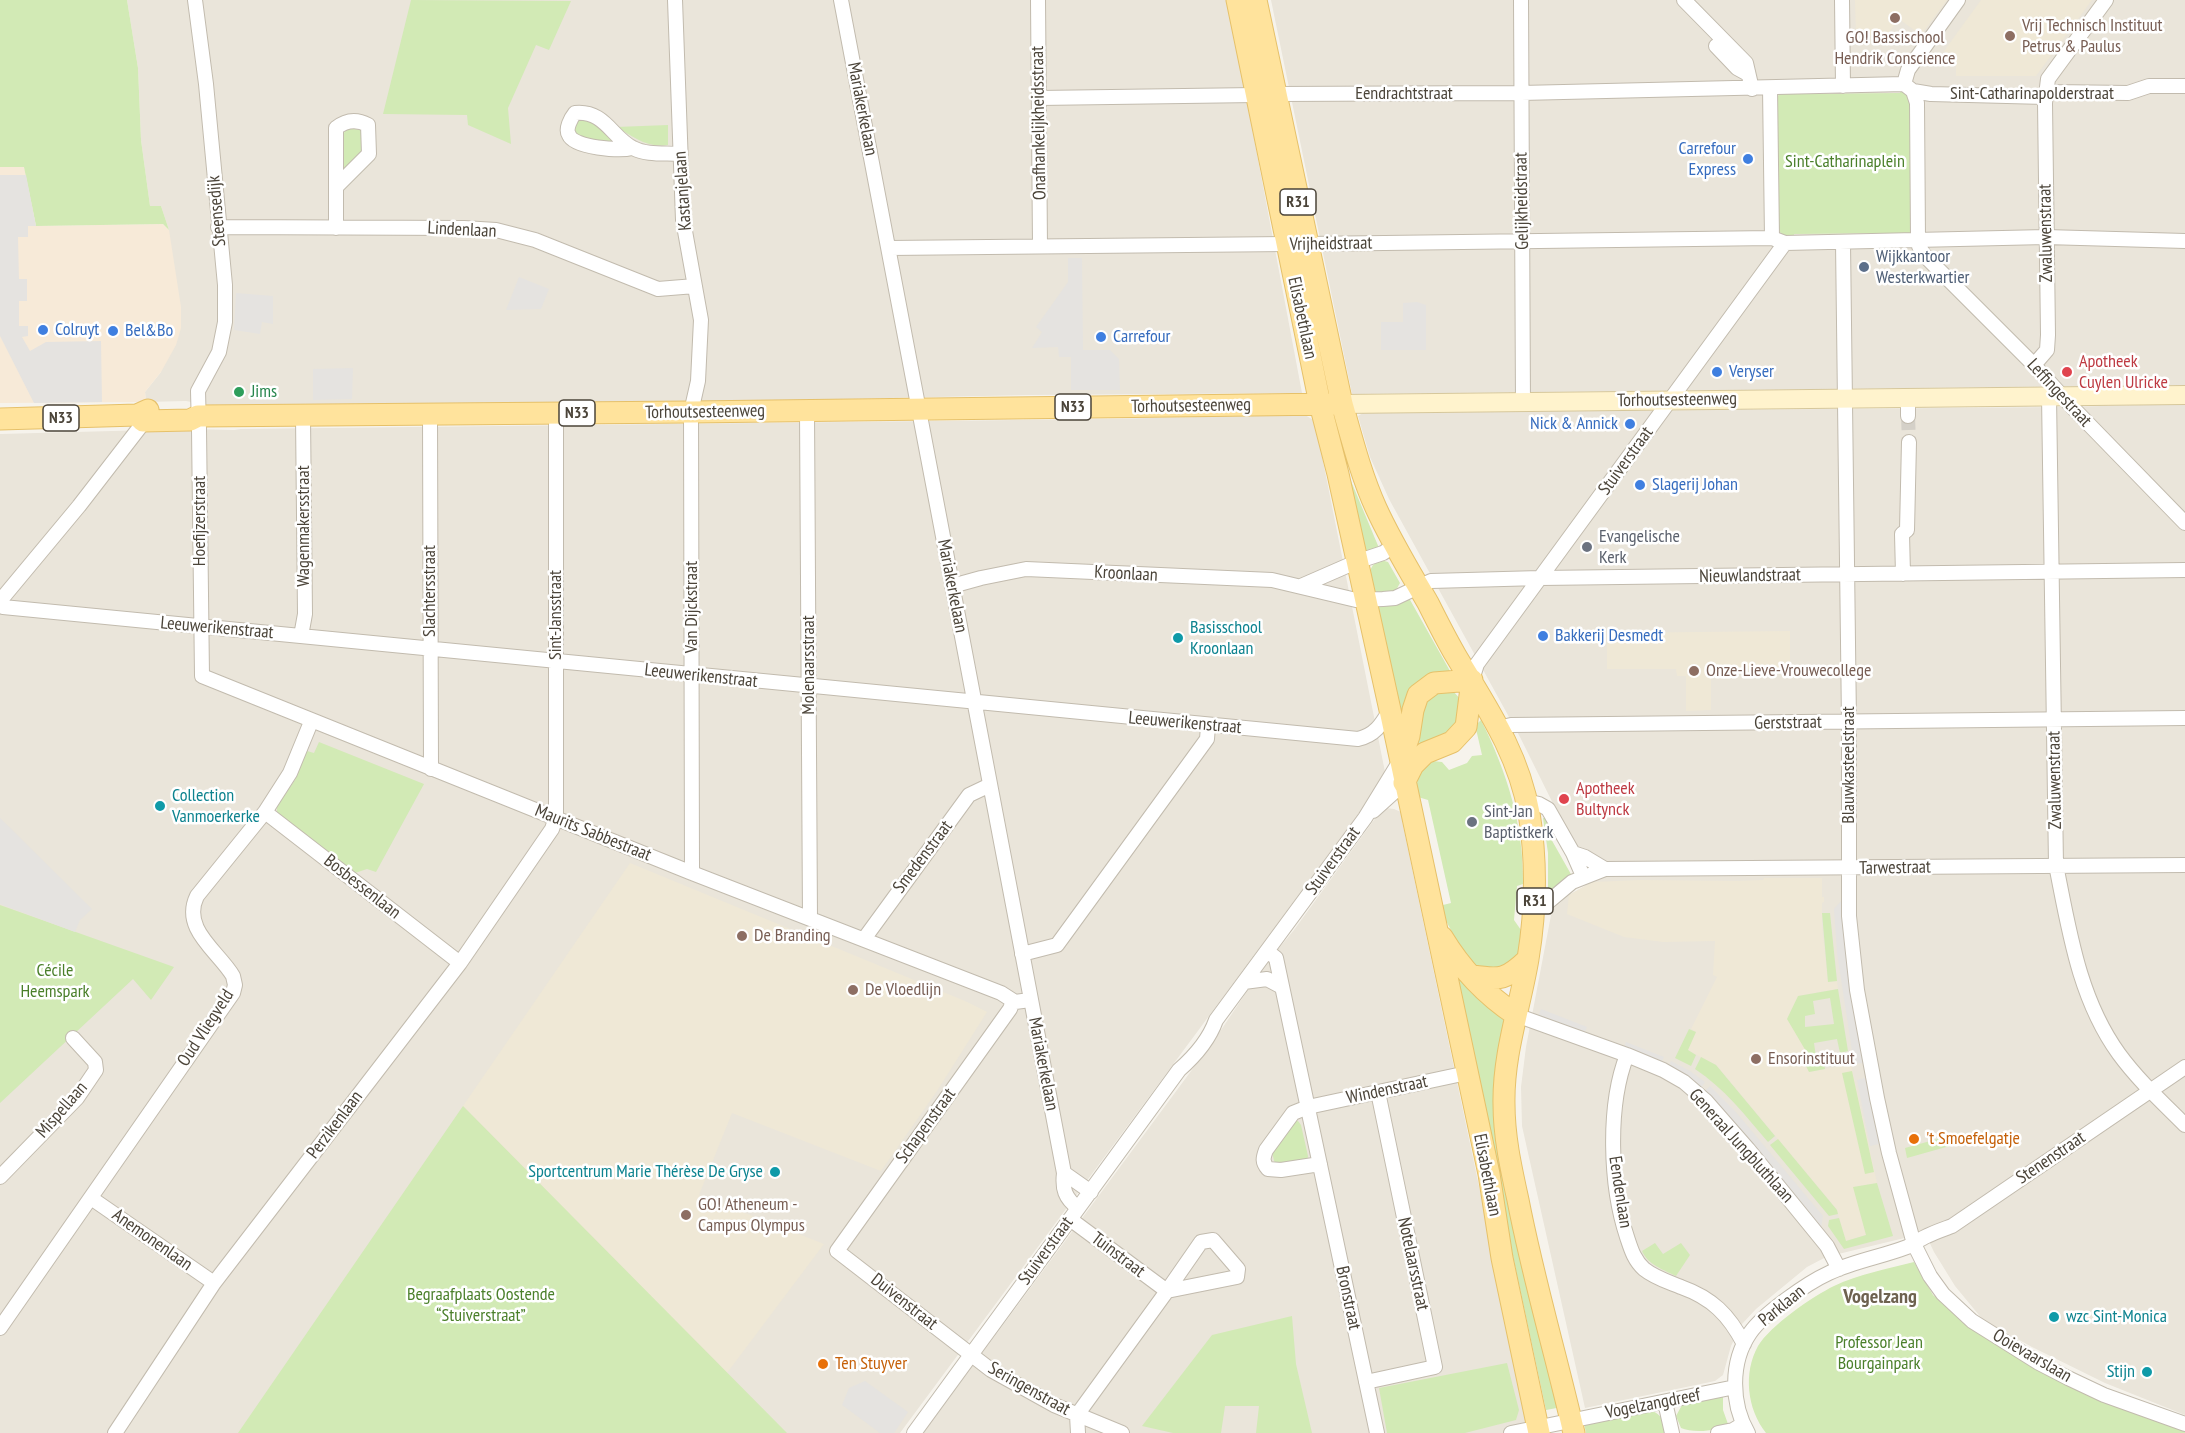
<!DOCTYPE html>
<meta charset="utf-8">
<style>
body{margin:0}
canvas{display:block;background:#f6f3ec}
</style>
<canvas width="2185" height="1433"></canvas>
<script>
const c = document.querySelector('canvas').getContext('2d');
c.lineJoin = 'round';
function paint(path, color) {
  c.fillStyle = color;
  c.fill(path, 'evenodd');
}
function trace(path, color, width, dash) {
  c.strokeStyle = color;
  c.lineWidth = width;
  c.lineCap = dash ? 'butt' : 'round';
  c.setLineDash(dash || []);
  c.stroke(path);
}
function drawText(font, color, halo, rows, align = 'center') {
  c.font = font + ' "PT Sans Narrow",sans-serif';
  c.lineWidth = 5;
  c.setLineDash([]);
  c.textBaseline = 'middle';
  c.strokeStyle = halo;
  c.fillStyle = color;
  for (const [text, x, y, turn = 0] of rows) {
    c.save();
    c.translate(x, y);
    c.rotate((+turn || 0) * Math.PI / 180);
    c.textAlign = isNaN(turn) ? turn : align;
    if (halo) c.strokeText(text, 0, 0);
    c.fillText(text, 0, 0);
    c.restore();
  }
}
paint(new Path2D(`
 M127 0H1228L1302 393 1029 395 230 412 213 406 186 401 146 402 145 392 161 372 169 230 161 206H150L141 140 138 68Z
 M1271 0H2185V385L1352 394Z
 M2185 404V1415L2105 1383 2032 1347 1983 1320 1955 1286 1934 1252 1925 1233 1826 1257 1807 1267 1756 1309 1742 1324 1731 1346 1723 1375 1715 1381 1585 1408 1522 1126 1521 1087 1526 1047 1552 910 1569 895 1592 882 1520 737 1389 499 1370 457 1358 416 1363 413 2061 407Z
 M1305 415 1315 421 1386 777 900 1433H0V434L188 429 234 430 241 429 1104 419Z
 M1386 808 1394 809 1401 812 1405 820 1402 821 1531 1433H923L1197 1063 1196 1058 1210 1040 1215 1039 1264 966 1294 930 1379 813Z`), '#eae5da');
paint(new Path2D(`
 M24 166 36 226 163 224 169 230 181 307V328L176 345 161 372 145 392 146 402 0 403V167Z`), '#f7ead8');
paint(new Path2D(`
 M1855 0H1947L1921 35 1899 19 1887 35 1856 36Z
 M1981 0H2092L2036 76H1956V61L1944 51Z
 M1790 631V668L1711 669V710L1686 711V676H1677L1676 669H1607V633Z
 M630 863 965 1001 987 1012 937 1091 881 1171 732 1113 699 1195 824 1244 727 1373 463 1106Z
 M1764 878H1822V897H1824V902L1822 903V925L1828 982 1837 981 1838 989 1798 996 1810 1059 1804 1060 1809 1072 1851 1064 1877 1183 1854 1187 1866 1235 1845 1241 1837 1210 1716 1065 1687 1050 1696 1032 1691 1029 1717 977 1713 975 1715 941 1663 942 1624 937 1567 914 1569 895 1592 882 1641 880 1736 881 1763 880Z`), '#efe8d6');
paint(new Path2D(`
 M0 0H127L138 68 141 140 150 206H161L169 230 163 224 36 226 24 167H0Z
 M411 0 571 1 549 50 536 45 508 108 511 144 468 125 467 115 383 114Z
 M1901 90 1911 96 1913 230 1910 234 1889 237V233L1794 234V237L1788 238 1781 234 1778 227 1777 99 1779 94 1793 91V94L1900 93Z
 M577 120H591L613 142 612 144 578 137 574 133Z
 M668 125V145C645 148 635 137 616 127Z
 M347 128 361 130 363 133V151L343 171 342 136Z
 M1350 481H1351L1379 548 1366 555Z
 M1381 560 1388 562 1400 583 1395 592 1378 593 1372 589 1369 572 1373 565Z
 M1409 598 1450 671 1403 728 1377 605H1394Z
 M1453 691 1462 701 1454 730 1424 745 1418 742 1415 737 1429 694Z
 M1481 720C1507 772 1524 826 1523 884L1517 886 1514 920 1521 930 1520 953 1512 967 1479 969C1461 952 1450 929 1439 906L1451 903 1428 800 1418 797C1415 780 1418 772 1433 761L1442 762 1449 770 1467 763 1472 756 1482 755 1476 729 1477 724Z
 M319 742 424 784 376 872 367 869 355 873 277 814V806L295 780 307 751 314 753Z
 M1543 818H1547L1554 828 1546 830 1572 876 1548 896V853Z
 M0 905 174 967 151 1000 133 979 0 1103Z
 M1822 913H1830L1837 981 1828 982Z
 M1452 972 1506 1014 1500 1053 1562 1407 1546 1410Z
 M1838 989 1848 1051 1840 1053 1837 1039 1814 1043 1816 1057 1823 1056 1825 1069 1809 1072 1803 1060 1810 1058 1787 1019 1798 996ZM1830 998 1834 1024 1805 1027V1016L1815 1014 1813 1001Z
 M1689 1029 1696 1032 1688 1050 1696 1055 1691 1066 1675 1058Z
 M1701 1057 1716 1065 1775 1136 1768 1142C1745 1115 1724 1088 1695 1069Z
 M1852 1071 1874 1172 1865 1174 1842 1073Z
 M463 1106 787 1433H238Z
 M1295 1121H1298L1301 1125 1308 1156 1307 1161 1277 1164 1274 1161 1272 1151Z
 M1959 1133 1964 1142 1907 1158 1905 1148Z
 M1778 1139 1837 1210 1838 1214 1829 1216 1770 1145Z
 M1877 1183 1893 1236 1844 1249 1828 1226 1829 1220 1839 1218 1846 1241 1866 1235 1853 1187Z
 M1655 1243 1663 1254 1681 1243 1690 1255 1676 1276C1664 1270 1648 1265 1642 1251Z
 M1914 1262 1933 1295 1968 1324 2041 1372 2146 1418 2185 1430V1433H1766C1747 1409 1743 1373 1758 1346 1770 1326 1813 1296 1834 1286 1859 1274 1887 1269 1914 1262Z
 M1292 1316 1296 1364 1312 1433H1256L1259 1406H1225L1221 1433H1173L1142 1426 1212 1335Z
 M1507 1363 1519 1410 1516 1420 1465 1433H1387L1379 1388Z
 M1717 1395 1723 1397V1410L1728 1424C1717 1432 1692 1433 1681 1428L1676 1416 1682 1405Z
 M1648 1410C1660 1412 1666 1421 1664 1433H1586L1584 1423Z`), '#d2eab5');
paint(new Path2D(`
 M0 175H26L36 226H28V237H18L19 279H27V301H19V326H28V336L22 337 30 351 46 342 101 341 102 402 34 403 0 336Z
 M1068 258H1082L1083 350H1110L1119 359 1120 390H1071V357H1059L1058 347 1032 348 1042 332 1036 327 1068 282Z
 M519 277 549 289 541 309 506 310Z
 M236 293 273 296V324L262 322 260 334 234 330Z
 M1417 302 1426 305V350H1381V322H1403V303Z
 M353 368 352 399 313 400V369Z
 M0 818 92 909 80 920 75 932 0 904Z
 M1842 900 1844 932 1863 1063 1854 1064 1837 953 1834 909Z
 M1541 1009 1587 1027 1584 1034 1538 1017Z
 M1626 1042 1664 1057 1660 1065 1623 1049Z
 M1671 1061 1690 1071 1705 1082 1700 1089 1667 1069Z
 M1865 1078 1879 1144 1870 1146 1857 1080Z
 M1710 1086 1735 1111 1823 1216 1821 1228 1733 1122 1704 1092Z
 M865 1381 908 1412 894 1433H880L842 1405 849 1388Z`), '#e5e3e0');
trace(new Path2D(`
 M1908 416 1909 442`), '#d4d0c8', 14, [14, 7]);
const street = new Path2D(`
 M195 0 206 84 225 285V322L219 352 198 391 199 429 202 676 692 873 1001 993 1015 1002 1030 1000
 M675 0 683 220 701 320 698 381 691 412 692 873
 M841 0 1064 1173C1062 1189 1065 1198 1078 1208
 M1038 0 1040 246
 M1521 0 1523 403
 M1684 0 1746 63 1752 89
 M1842 0 1843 86
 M1716 46 1737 68 1748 74
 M1904 84 1908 70 1958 0
 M1770 88 1772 238
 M1913 91 1931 94 2045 97 2053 92 2128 93 2149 86H2185
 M1275 94 1521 93 1904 84 1913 91 1917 103 1918 239 1919 246 1924 255 2034 365 2073 408 2185 523
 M1039 98 1256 95
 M632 148C620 151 574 148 569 135 565 129 571 118 575 113 605 110 612 138 633 148 646 155 664 153 679 154
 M218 227 464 228 496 230 535 240 658 289 695 286
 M336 228V128C346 120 357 119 368 125L369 154 337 186
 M1843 243 1849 722V916L1857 990 1877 1098 1889 1153 1914 1244 1930 1276 1943 1294 1972 1321 2039 1363 2068 1378 2104 1395 2185 1424
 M1307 244 1772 238 1785 243 2046 237 2185 241
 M889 248 1287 244
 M2034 365 2047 350 2048 335 2045 103 2048 79 2106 0
 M2049 396 2056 865C2069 930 2079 999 2119 1054 2138 1080 2162 1102 2185 1125
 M1908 398V416
 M807 411 810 918
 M430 414 431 769
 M1903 574 1902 534 1907 530 1909 442
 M952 586 981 578 1026 569 1272 580 1356 600 1383 599 1395 598 1431 581 1540 578 2185 570
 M1301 586 1356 562 1383 553 1395 545
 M0 601 79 506 140 427 144 413
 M0 605 3 607 1358 739C1375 735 1381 725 1390 710
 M301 636 305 614 303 416
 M1472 680 1477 664 1785 243
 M1499 728 1511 725 2185 718
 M1526 801 1539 804 1548 809 1573 853 1583 876
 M1373 811 1404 783
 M265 812 460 963
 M1573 853 1585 857 1605 869
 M1535 907 1547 903 1572 882 1605 869 2185 865
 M864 939 969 795 990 785
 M1267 951 1276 958 1377 1433
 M1022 954 1057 945 1207 739 1208 726
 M1244 982 1267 979 1282 987
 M1013 1001 1010 1009 837 1251 991 1370 1054 1405 1122 1433
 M1516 1015 1627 1055 1663 1070 1684 1082 1706 1101 1748 1149 1827 1246 1839 1269
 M1627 1055C1607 1106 1610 1186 1627 1237 1631 1249 1634 1260 1644 1269 1655 1278 1669 1282 1681 1287 1712 1298 1729 1315 1744 1344
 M1320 1164 1281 1170 1268 1169C1262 1162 1263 1158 1266 1150L1293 1113 1308 1107 1467 1073
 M1064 1173 1091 1192
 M0 1177 77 1098 96 1070 95 1062 73 1038
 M91 1198 214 1283
 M1070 1219 1167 1291 1201 1242 1213 1240 1238 1269 1237 1277 1167 1291 1077 1415
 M0 1328 233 993 235 985 233 976C218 951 181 929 197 896L265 812 290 773 311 722
 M1366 1382 1435 1367 1378 1092
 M1665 1402 1672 1433
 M1077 1415 1078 1433
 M115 1433 214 1283 460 963 552 829 556 817V413
 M914 1433 1179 1070C1195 1056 1209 1040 1216 1020L1365 818 1400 761
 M1511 1433 1735 1387
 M1718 1433 1733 1430 1743 1424
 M1748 1433C1731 1404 1730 1362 1750 1333 1763 1314 1807 1283 1829 1273 1854 1261 1881 1257 1907 1247 1914 1244 1920 1239 1927 1236 1935 1232 1944 1229 1952 1226L2185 1067`);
const secondary = new Path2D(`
 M1342 404 2185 395`);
const primary = new Path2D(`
 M1237 0 1320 404 1338 474 1390 710 1489 1174 1502 1258 1539 1433
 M1256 0 1342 404C1352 439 1361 475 1376 508 1391 541 1410 572 1428 603 1437 621 1446 639 1456 656 1487 708 1518 752 1529 813 1537 862 1536 910 1528 959 1520 1007 1503 1054 1504 1104 1504 1137 1511 1168 1518 1200 1533 1278 1556 1355 1574 1433
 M137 415 143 421 190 420 198 416 691 412 1333 404
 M0 419 137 415 148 410
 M1401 759 1409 736 1413 710 1418 695 1434 683 1472 680
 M1404 783 1413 765 1425 753 1452 742 1466 727 1472 680
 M1442 937C1460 967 1486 995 1516 1015
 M1472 976C1501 980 1506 980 1528 959`);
trace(street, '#c2bbae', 16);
trace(secondary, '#d6c79b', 20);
trace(primary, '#e6c16a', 23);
trace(street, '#fff', 14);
trace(secondary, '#fff3cd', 18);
trace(primary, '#ffe39c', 21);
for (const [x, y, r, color] of [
 [1895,18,6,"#8d6e63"],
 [2010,36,6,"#8d6e63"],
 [1748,159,6,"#3f7fe0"],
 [1864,267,6,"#5c6f8a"],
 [43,330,6,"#3f7fe0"],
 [113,331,6,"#3f7fe0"],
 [1101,337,6,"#3f7fe0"],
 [1717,372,6,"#3f7fe0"],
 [2067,372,6,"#e0444e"],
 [239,392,6,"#2e9e5b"],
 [1630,424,6,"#3f7fe0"],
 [1640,485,6,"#3f7fe0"],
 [1587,547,6,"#6b7280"],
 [1543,636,6,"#3f7fe0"],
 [1178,638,6,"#0f9aa8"],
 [1694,671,6,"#8d6e63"],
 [1564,799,6,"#e0444e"],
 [160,806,6,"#0f9aa8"],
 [1472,822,6,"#6b7280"],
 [742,936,6,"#8d6e63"],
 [853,990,6,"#8d6e63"],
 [1756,1059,6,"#8d6e63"],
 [1914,1139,6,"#e8710a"],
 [775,1172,6,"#0f9aa8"],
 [686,1215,6,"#8d6e63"],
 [2054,1317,6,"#0f9aa8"],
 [823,1364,6,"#e8710a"],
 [2147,1372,6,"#0f9aa8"]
]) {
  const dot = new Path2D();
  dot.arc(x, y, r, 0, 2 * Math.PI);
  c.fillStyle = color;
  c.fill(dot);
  trace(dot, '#fff', 2);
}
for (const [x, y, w] of [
 [1298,202,36],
 [1073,407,36],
 [577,413,36],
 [61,418,36],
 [1535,901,36]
]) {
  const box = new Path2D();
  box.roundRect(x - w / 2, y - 13, w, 26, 4.5);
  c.fillStyle = '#fff';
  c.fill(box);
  trace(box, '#4b4439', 1.5);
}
drawText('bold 16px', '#4b4439', null, [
 ["R31",1298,202],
 ["N33",1073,407],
 ["N33",577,413],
 ["N33",61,418],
 ["R31",1535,901]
]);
drawText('18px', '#785e54', '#fff', [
 ["Vrij Technisch Instituut",2022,26],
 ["Petrus & Paulus",2022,47],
 ["GO! Bassischool",1895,38,"center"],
 ["Hendrik Conscience",1895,59,"center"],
 ["Onze-Lieve-Vrouwecollege",1706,671],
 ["De Branding",754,936],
 ["De Vloedlijn",865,990],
 ["Ensorinstituut",1768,1059],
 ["GO! Atheneum -",698,1205],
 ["Campus Olympus",698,1226]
], 'left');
drawText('18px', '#4b4439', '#fff', [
 ["Eendrachtstraat",1404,94],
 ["Sint-Catharinapolderstraat",2032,94],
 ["Mariakerkelaan",862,109,79],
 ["Onafhankelijkheidsstraat",1039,123,-91],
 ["Kastanjelaan",683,191,-94],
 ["Gelijkheidstraat",1522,201,-91],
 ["Steensedijk",217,211,-95],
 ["Lindenlaan",462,230,3],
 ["Zwaluwenstraat",2046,233,-91],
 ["Vrijheidstraat",1331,244,-1],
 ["Elisabethlaan",1302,318,78],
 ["Leffingestraat",2059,393,47],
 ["Torhoutsesteenweg",1677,400,-1],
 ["Torhoutsesteenweg",1191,406,-1],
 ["Torhoutsesteenweg",705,412,-1],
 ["Stuiverstraat",1626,461,-54],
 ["Hoefijzerstraat",200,521,-90],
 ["Wagenmakersstraat",304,526,-90],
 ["Kroonlaan",1126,574,3],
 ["Nieuwlandstraat",1750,576,-1],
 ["Mariakerkelaan",952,586,79],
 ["Slachtersstraat",430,591,-90],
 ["Van Dijckstraat",692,607,-90],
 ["Sint-Jansstraat",556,615,-90],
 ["Leeuwerikenstraat",217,628,5],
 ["Molenaarsstraat",809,665,-90],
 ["Leeuwerikenstraat",701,676,6],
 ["Leeuwerikenstraat",1185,723,5],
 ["Gerststraat",1788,723,-1],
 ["Blauwkasteelstraat",1849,765,-90],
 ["Zwaluwenstraat",2055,780,-91],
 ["Maurits Sabbestraat",593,833,22],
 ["Smedenstraat",923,857,-53],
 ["Stuiverstraat",1333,861,-54],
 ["Tarwestraat",1895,868,-1],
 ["Bosbessenlaan",362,887,38],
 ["Oud Vliegveld",206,1028,-57],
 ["Mariakerkelaan",1043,1064,79],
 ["Windenstraat",1387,1090,-12],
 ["Mispellaan",62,1110,-49],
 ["Perzikenlaan",335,1125,-53],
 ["Schapenstraat",926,1126,-54],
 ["Generaal Jungbluthlaan",1741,1146,48],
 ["Stenenstraat",2051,1158,-34],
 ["Elisabethlaan",1487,1175,79],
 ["Eendenlaan",1620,1192,81],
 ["Anemonenlaan",152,1240,35],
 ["Stuiverstraat",1046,1251,-54],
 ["Tuinstraat",1118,1255,37],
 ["Notelaarsstraat",1413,1264,78],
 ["Bronstraat",1348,1298,78],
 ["Duivenstraat",904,1302,38],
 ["Parklaan",1782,1306,-39],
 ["Ooievaarslaan",2032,1356,30],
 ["Seringenstraat",1029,1389,29],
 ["Vogelzangdreef",1653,1404,-11]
]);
drawText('18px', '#366cbe', '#fff', [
 ["Carrefour",1736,149,"right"],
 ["Express",1736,170,"right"],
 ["Colruyt",55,330],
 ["Bel&Bo",125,331],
 ["Carrefour",1113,337],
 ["Veryser",1729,372],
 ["Nick & Annick",1618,424,"right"],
 ["Slagerij Johan",1652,485],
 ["Bakkerij Desmedt",1555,636]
], 'left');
drawText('18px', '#4a7f2a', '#fff', [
 ["Sint-Catharinaplein",1845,162],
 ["Cécile",55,971],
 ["Heemspark",55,992],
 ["Begraafplaats Oostende",481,1295],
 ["“Stuiverstraat”",481,1316],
 ["Professor Jean",1879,1343],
 ["Bourgainpark",1879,1364]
]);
drawText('18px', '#4e5e75', '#fff', [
 ["Wijkkantoor",1876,257],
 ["Westerkwartier",1876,278]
], 'left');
drawText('18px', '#be3a42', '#fff', [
 ["Apotheek",2079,362],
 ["Cuylen Ulricke",2079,383],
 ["Apotheek",1576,789],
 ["Bultynck",1576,810]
], 'left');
drawText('18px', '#27864d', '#fff', [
 ["Jims",251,392]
], 'left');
drawText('18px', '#5b616d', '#fff', [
 ["Evangelische",1599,537],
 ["Kerk",1599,558],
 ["Sint-Jan",1484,812],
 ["Baptistkerk",1484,833]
], 'left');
drawText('18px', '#0d838f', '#fff', [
 ["Basisschool",1190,628],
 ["Kroonlaan",1190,649],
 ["Collection",172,796],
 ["Vanmoerkerke",172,817],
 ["Sportcentrum Marie Thérèse De Gryse",763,1172,"right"],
 ["wzc Sint-Monica",2066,1317],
 ["Stijn",2135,1372,"right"]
], 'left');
drawText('18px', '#c56008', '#fff', [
 ["'t Smoefelgatje",1926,1139],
 ["Ten Stuyver",835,1364]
], 'left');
drawText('bold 20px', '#6e6250', '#fff', [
 ["Vogelzang",1880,1297]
]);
</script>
